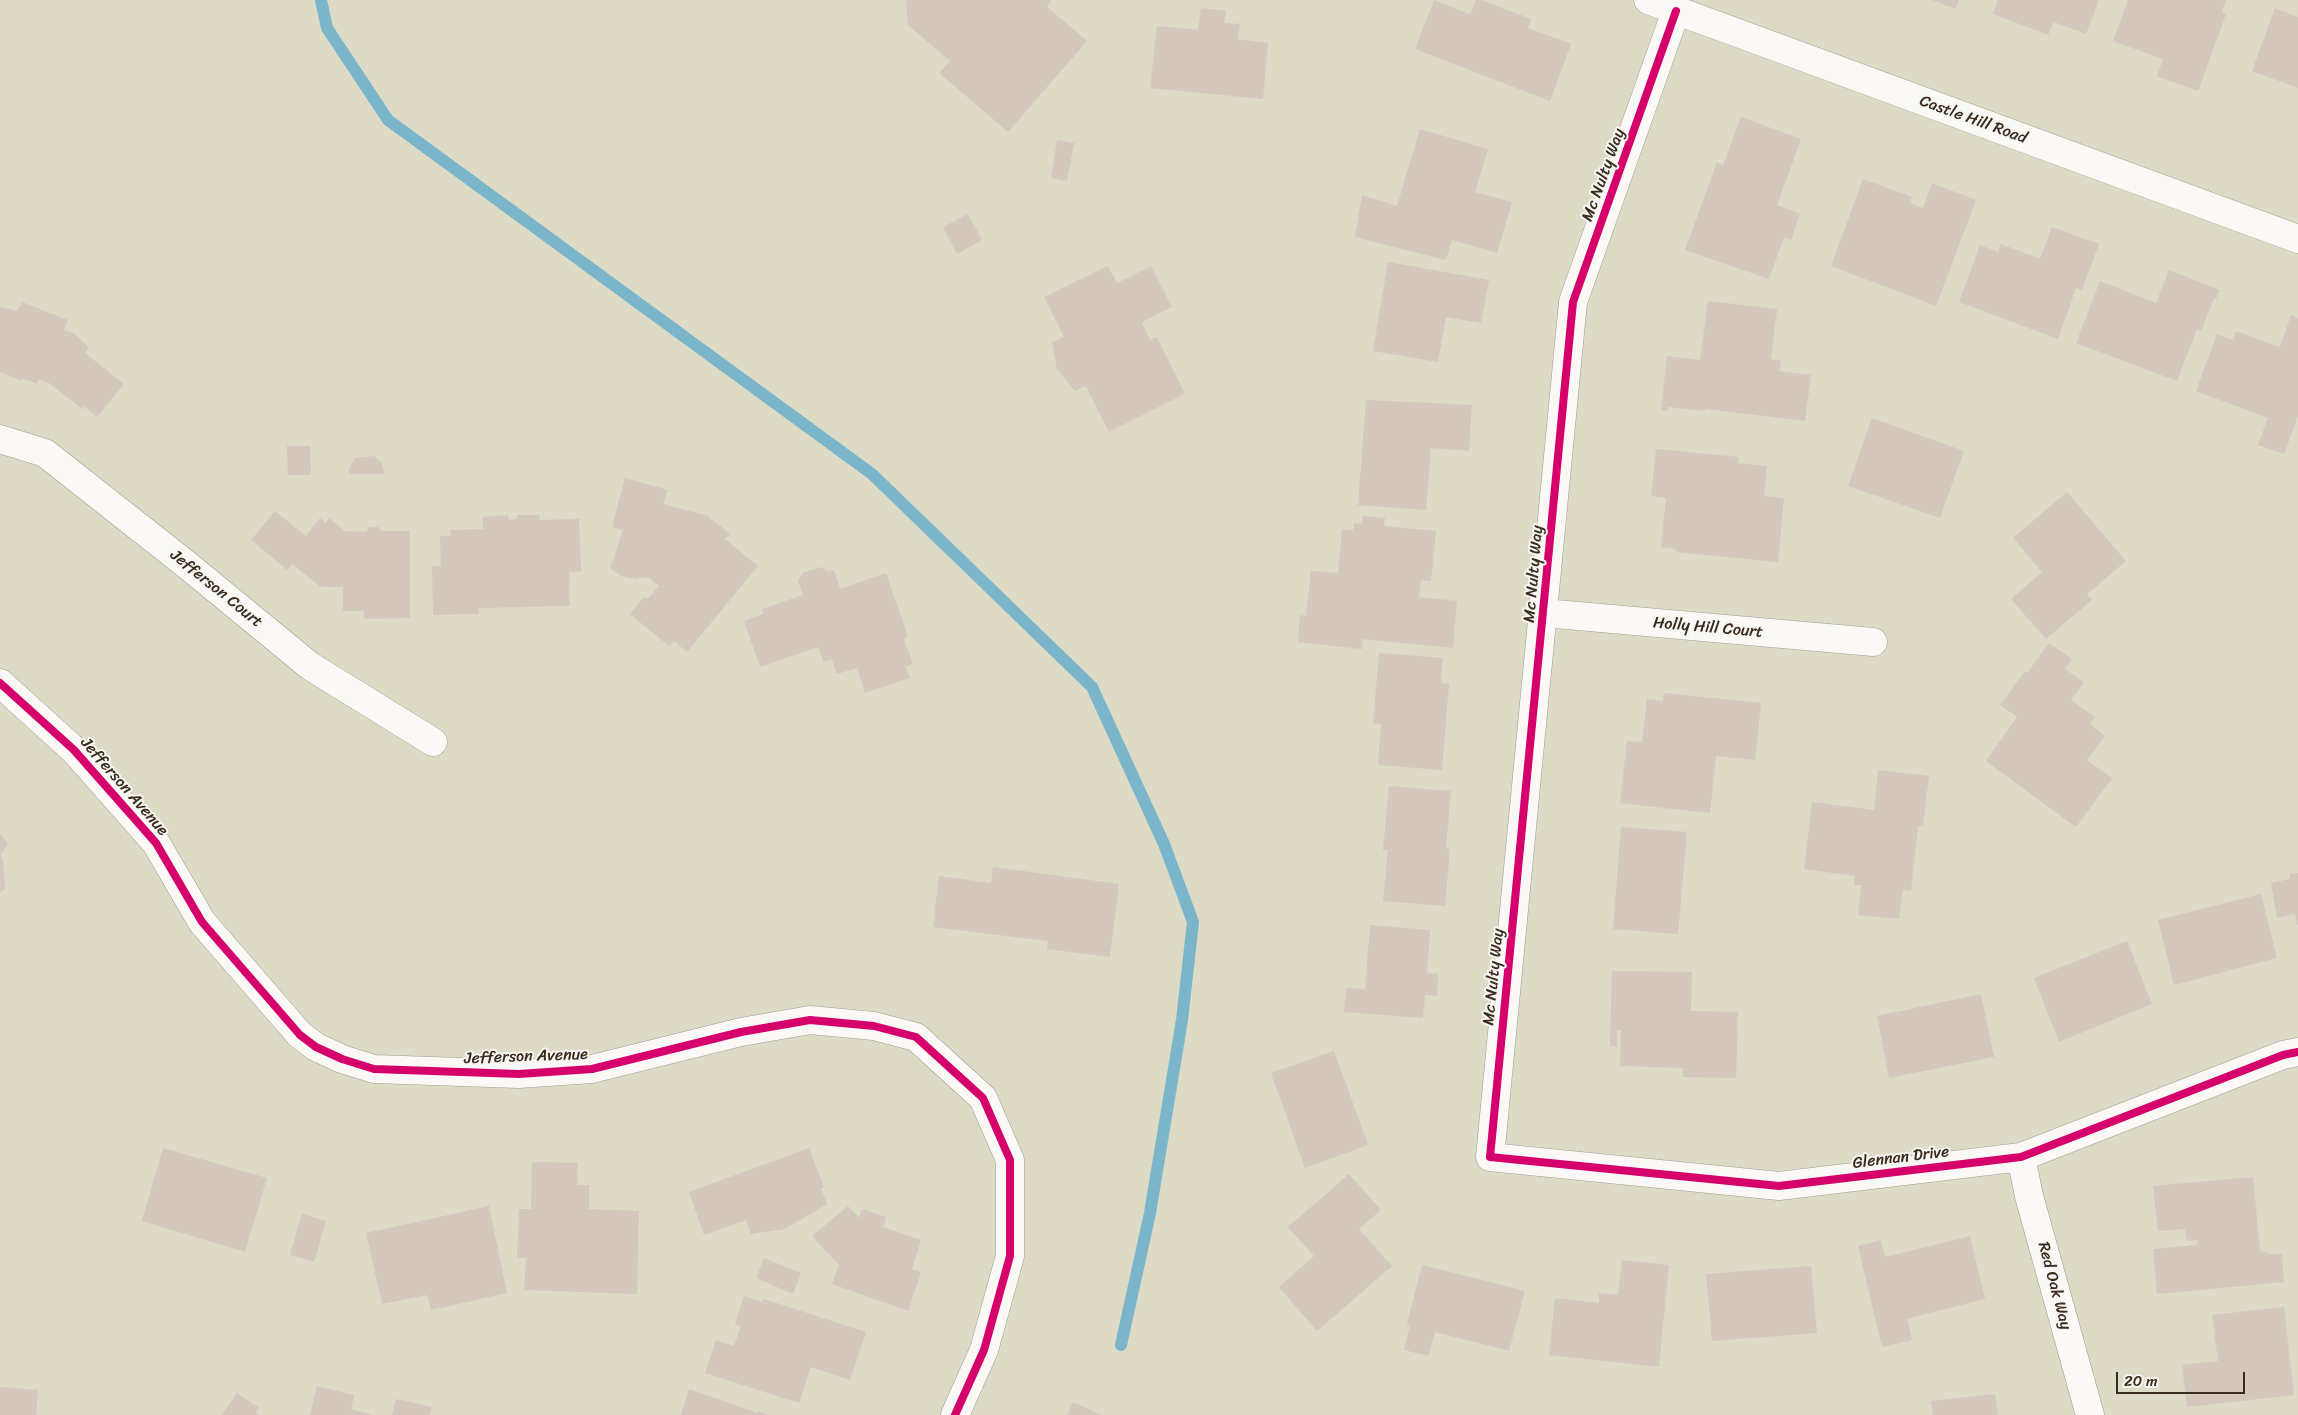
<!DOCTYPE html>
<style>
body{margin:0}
#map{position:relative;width:2298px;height:1415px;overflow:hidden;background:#dddac6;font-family:Sriracha,sans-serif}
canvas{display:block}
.scale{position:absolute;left:2116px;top:1372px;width:129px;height:22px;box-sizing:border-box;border:2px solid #3b2a1e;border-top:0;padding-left:6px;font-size:15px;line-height:18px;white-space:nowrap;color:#3b2a1e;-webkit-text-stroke:4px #f6f6f2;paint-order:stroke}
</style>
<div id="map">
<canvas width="2298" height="1415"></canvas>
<div class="scale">20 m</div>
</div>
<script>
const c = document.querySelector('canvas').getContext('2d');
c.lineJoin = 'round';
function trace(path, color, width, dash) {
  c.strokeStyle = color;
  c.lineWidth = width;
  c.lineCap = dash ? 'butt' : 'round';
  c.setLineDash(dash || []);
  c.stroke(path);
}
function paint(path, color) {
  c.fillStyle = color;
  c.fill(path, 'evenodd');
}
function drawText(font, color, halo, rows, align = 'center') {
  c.font = font + ' Sriracha,sans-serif';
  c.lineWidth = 4;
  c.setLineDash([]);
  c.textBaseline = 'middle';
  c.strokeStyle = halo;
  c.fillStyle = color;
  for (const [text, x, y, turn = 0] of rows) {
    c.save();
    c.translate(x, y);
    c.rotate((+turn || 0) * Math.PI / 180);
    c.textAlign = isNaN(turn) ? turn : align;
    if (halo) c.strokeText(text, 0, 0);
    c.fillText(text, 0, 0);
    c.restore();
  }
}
trace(new Path2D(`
 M321 0 327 28 388 120 872 474 1092 687 1164 844 1193 922 1182 1020 1150 1213 1121 1345`), '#7ab5ca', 12);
paint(new Path2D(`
 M908 0H1051L1047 7 1087 41 1008 132 939 73 950 61 908 25 906 3Z
 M1434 0 1470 14 1476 0H1482L1531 19 1528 28 1571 44 1550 101 1415 49Z
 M1932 0H1959L1955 9Z
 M1998 0H2099L2086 34 2054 22 2048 35 1993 14Z
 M2128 0H2226L2222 12 2226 14 2198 91 2157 76 2163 59 2113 41Z
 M1201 8 1226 11 1224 23 1240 24 1238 39 1268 43 1263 99 1150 88 1157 26 1198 30Z
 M2275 8 2298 17V88L2252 71Z
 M1741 117 1801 139 1777 205 1800 214 1791 240 1784 237 1769 279 1685 250 1717 162 1723 165Z
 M1420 129 1488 149 1475 192 1512 202 1497 253 1452 240 1446 260 1355 237 1362 195 1397 206Z
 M1057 140 1074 143 1067 181 1051 178Z
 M1863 179 1912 197 1910 203 1923 208 1932 183 1976 200 1936 306 1831 266Z
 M968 214 982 240 957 254 943 227Z
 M2052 227 2099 244 2082 290 2076 288 2058 339 1959 302 1980 245 1998 252 2001 244 2040 259Z
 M1388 262 1489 280 1481 323 1446 317 1438 362 1373 351Z
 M1108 266 1117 283 1151 266 1172 307 1142 322 1150 340 1157 337 1185 394 1109 432 1086 386 1075 391 1057 369 1052 343 1064 337 1044 297Z
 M2169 270 2220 290 2216 299 2214 298 2201 331 2197 329 2177 381 2076 343 2100 281 2156 303Z
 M1708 301 1777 309 1771 359 1781 361 1779 371 1811 375 1805 421 1706 409 1705 411 1668 407V411L1661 410 1667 356 1700 360Z
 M22 302 68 320 64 330 73 333 89 347 85 353 124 384 97 417 84 406 82 409 49 383 39 379 37 384 22 378 21 381 0 372V307L18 311Z
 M2291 315 2298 318V416L2284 454 2258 445 2268 418 2196 391 2217 334 2233 340 2236 331 2280 347Z
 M1366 400 1472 405 1469 451 1431 448 1426 510 1358 505Z
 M1872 418 1964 451 1940 518 1848 486Z
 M287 446H310L311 475H288Z
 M1656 449 1739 457 1738 463 1767 466 1764 496 1784 498 1778 562 1676 552V549L1661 547 1666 498 1651 496Z
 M375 456 381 462 385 474H349V468L355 458Z
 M625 478 668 490 663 504 710 516 709 517 730 534 725 539 758 566 687 652 674 641 669 646 630 614 644 597 648 599 659 586 649 578 641 577 636 579 621 576 610 568 623 530 612 527Z
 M2067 492 2126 561 2087 594 2092 600 2046 639 2011 599 2042 572 2013 538Z
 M275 511 306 536 320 518 326 523 329 518 345 531 366 532 369 527H378L381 531H410V618L364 619V611H343V587H321L292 564 287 570 251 540Z
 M508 515 509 520 517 519V515H540L539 520 579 519 581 571 569 572 570 606 479 608V614L433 615 432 566H441L440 536H451L450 530 483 529V517Z
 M1362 516 1385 518 1384 526 1436 531 1431 581 1421 580 1419 597 1457 601 1453 648 1363 639 1362 649 1298 642 1300 615 1306 616 1311 571 1338 573 1342 529 1353 530 1354 523 1362 524Z
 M820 567 828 572 834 570 840 589 886 573 908 637 904 639 913 664 906 667 910 678 865 693 857 668 837 674 832 659 824 662 818 647 760 667 744 621 764 614 762 609 803 595 798 581 803 573Z
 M2049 643 2072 659 2065 669 2084 682 2071 700 2095 717 2090 724 2105 736 2087 760 2112 778 2076 827 1986 761 2017 717 2000 705 2025 671 2027 673Z
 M1379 653 1443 658 1441 683 1449 684 1442 770 1378 765 1381 724 1373 723Z
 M1664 693 1761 703 1755 760 1716 756 1710 813 1620 803 1627 741 1642 742 1647 699 1663 701Z
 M1878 770 1929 776 1923 826H1918L1911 891 1903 890 1899 919 1858 915 1861 885H1854L1855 876 1804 869 1812 802 1874 810Z
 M1389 786 1451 791 1446 848 1450 849 1445 906 1383 901 1388 850H1383Z
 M1621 827 1687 832 1678 934 1613 929Z
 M0 834 8 843 1 855 3 860 5 889 0 892Z
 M993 867 1119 884 1110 957 1047 949 1048 941 933 927 939 876 991 883Z
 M2298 873V925H2297L2295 914 2277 918 2271 883 2290 879 2289 874Z
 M2261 894 2277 958 2174 985 2158 920Z
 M1370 925 1430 930 1427 973 1438 974 1437 996 1425 995 1423 1018 1344 1012 1346 988 1365 989Z
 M2127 941 2152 1004 2059 1042 2034 978Z
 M1612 971 1692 972 1691 1011 1738 1012 1736 1078 1683 1077V1068L1620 1066 1621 1030H1617V1047L1610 1046Z
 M1981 994 1994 1057 1889 1078 1877 1016Z
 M1334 1051 1368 1145 1305 1168 1271 1073Z
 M163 1148 267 1178 245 1252 142 1221Z
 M809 1148 824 1187 821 1188 827 1204 785 1229 751 1234 746 1220 704 1235 689 1192Z
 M532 1162 578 1163 577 1185H589V1209L639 1211 637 1294 524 1290 526 1258H517L519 1209H531Z
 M1349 1174 1381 1210 1359 1229 1392 1266 1317 1331 1279 1287 1314 1256 1288 1227Z
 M2253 1177 2260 1251 2272 1254H2282L2284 1282 2157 1294 2153 1249 2197 1245V1240L2187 1241 2185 1229 2158 1231 2153 1186Z
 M489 1206 507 1293 431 1310 427 1295 382 1304 366 1233Z
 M848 1206 859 1218 862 1209 886 1217 883 1227 921 1240 912 1269 921 1272 908 1311 832 1284 839 1265 812 1236Z
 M302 1214 326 1221 314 1262 290 1255Z
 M1970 1236 1985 1299 1907 1319 1912 1340 1882 1347 1858 1246 1881 1240 1885 1257Z
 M764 1258 801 1273 793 1294 756 1278Z
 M1622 1260 1669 1265 1659 1367 1549 1355 1555 1298 1599 1303V1293L1618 1295Z
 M1422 1265 1525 1291 1509 1351 1435 1332 1428 1356 1404 1350 1410 1325 1407 1324Z
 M1811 1266 1817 1333 1712 1341 1706 1274Z
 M744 1296 762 1302 764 1299 866 1332 850 1380 811 1367 799 1403 705 1373 716 1340 734 1346 741 1326 735 1324Z
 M2284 1307 2294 1395 2187 1407 2182 1365 2218 1361 2212 1315Z
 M317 1386 354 1395 351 1409 372 1415H310Z
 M0 1387 38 1390 36 1415H0Z
 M689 1389 758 1413 759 1411 769 1415H681Z
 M237 1393 259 1408 256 1413 260 1415H222Z
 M1995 1394 1998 1415H1933L1931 1401Z
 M396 1399 432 1407 430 1415H392Z
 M1073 1402 1101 1415H1067Z`), '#d4c7bd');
const minor = new Path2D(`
 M1648 0 2298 239
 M1676 11 1573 302 1490 1157 1779 1186 2021 1157 2283 1055 2298 1052
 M0 439 45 453 187 565 310 666 433 742
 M1544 613 1873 642
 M2021 1157 2029 1196 2090 1415`);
const tertiary = new Path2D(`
 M0 683 74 750 156 843 202 922 300 1035 316 1047 342 1059 374 1069 519 1074 592 1069 741 1032 810 1020 874 1026 916 1037 983 1098 1010 1160V1256L984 1350 955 1415`);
trace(minor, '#9f9b8e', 29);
trace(tertiary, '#9f9b8e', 29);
trace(minor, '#faf9f6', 28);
trace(tertiary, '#faf9f6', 28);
trace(new Path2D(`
 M1676 11 1573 302 1490 1157 1779 1186 2021 1157 2283 1055 2298 1052
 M0 683 74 750 156 843 202 922 300 1035 316 1047 342 1059 374 1069 519 1074 592 1069 741 1032 810 1020 874 1026 916 1037 983 1098 1010 1160V1256L984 1350 955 1415`), '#d6006c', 8);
drawText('16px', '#3b2a1e', '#f6f6f2', [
 ["Castle Hill Road",1973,120,20],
 ["Mc Nulty Way",1604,175,-70],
 ["Mc Nulty Way",1534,574,-85],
 ["Jefferson Court",216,589,39],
 ["Holly Hill Court",1708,628,5],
 ["Jefferson Avenue",124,787,49],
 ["Mc Nulty Way",1494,977,-84],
 ["Jefferson Avenue",526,1057,-2],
 ["Glennan Drive",1901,1158,-7],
 ["Red Oak Way",2054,1286,75]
]);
</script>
